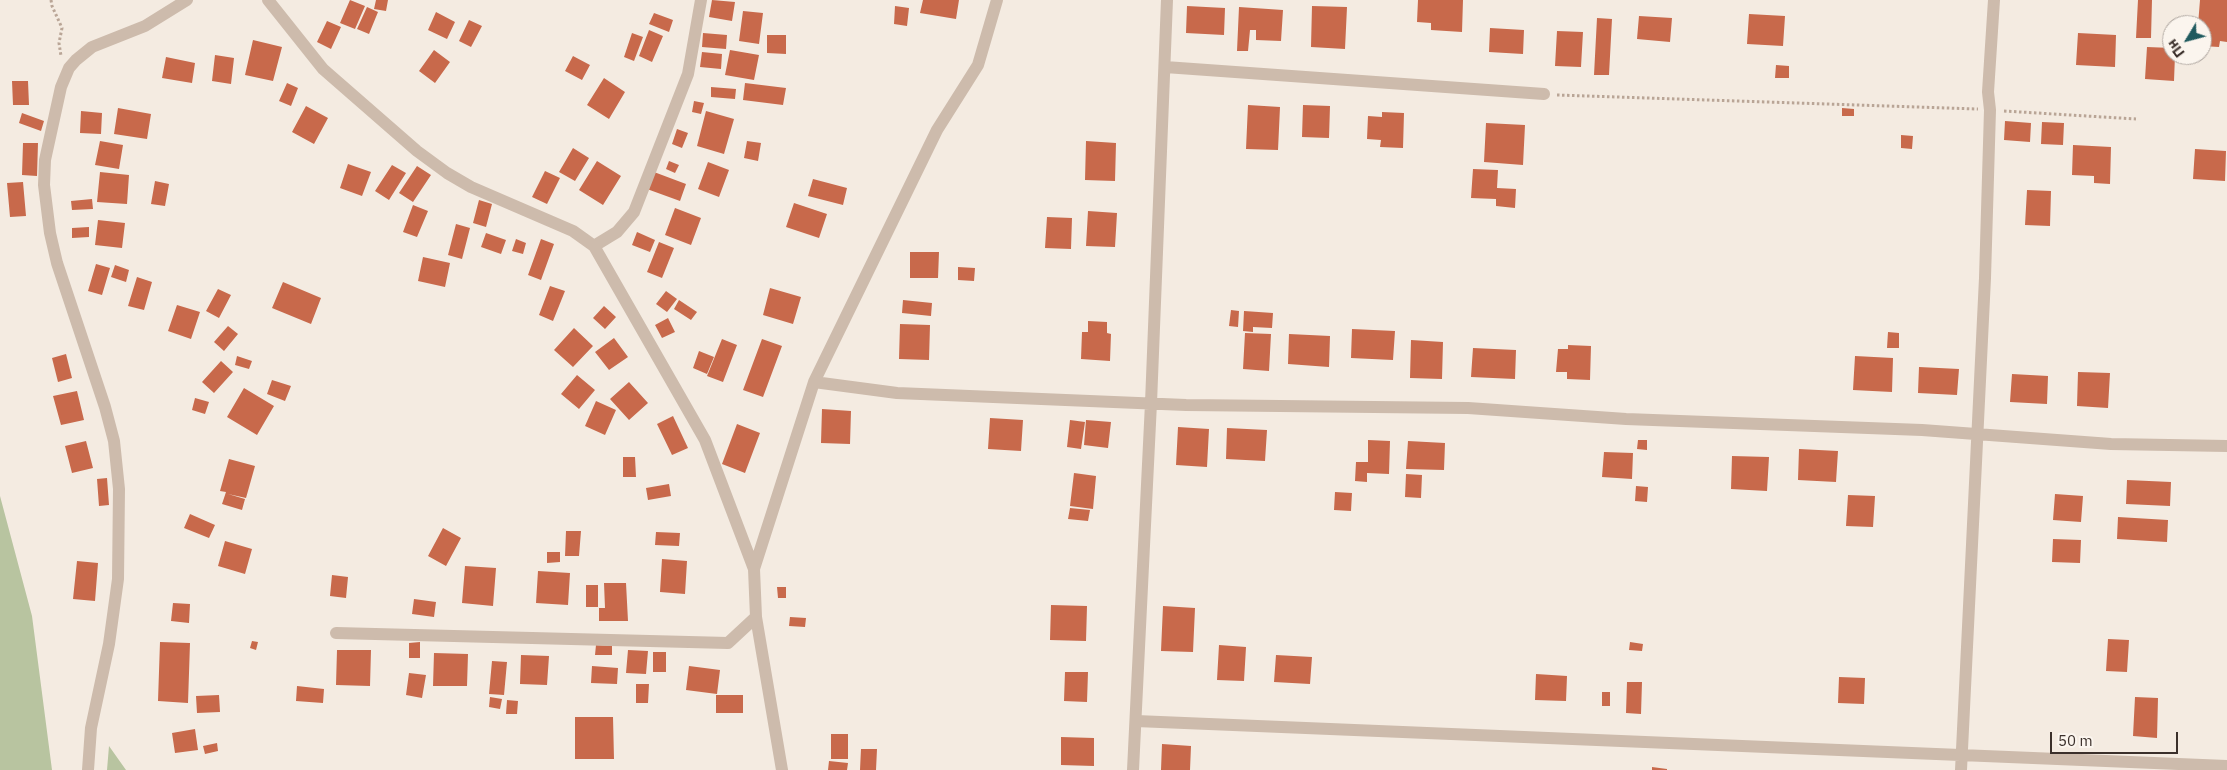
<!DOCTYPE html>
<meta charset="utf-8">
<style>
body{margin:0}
#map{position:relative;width:2227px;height:770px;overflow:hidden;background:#f4ebe1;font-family:"IBM Plex Sans",sans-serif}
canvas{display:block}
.north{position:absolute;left:2162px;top:15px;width:50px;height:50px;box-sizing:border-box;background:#fbf5ee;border:1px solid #aea6a0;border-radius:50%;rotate:233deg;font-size:14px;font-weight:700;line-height:20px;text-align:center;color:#3b302b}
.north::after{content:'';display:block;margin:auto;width:18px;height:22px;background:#1f5a5e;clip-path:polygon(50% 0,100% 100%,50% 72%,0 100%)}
.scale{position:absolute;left:2050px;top:732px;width:128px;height:22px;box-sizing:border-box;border:2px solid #3b302b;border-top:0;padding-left:6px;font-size:15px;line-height:18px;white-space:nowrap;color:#3b302b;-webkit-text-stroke:4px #fbf5ee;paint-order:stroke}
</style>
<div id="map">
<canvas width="2227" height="770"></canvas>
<div class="north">Пн</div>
<div class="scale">50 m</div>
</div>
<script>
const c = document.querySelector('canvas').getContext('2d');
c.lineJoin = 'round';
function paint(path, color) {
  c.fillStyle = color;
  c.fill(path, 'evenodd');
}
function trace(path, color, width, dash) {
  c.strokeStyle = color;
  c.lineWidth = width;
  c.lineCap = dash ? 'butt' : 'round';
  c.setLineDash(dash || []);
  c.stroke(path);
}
paint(new Path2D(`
 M0 496 32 616 52 770H0Z
 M109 746 126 770H107Z`), '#b8c4a0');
paint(new Path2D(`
 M350 0 365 6 355 29 340 23Z
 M376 0H388L386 11 374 9Z
 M712 0 735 2 732 21 709 17Z
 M923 0H959L956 19 920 13Z
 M1418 0H1463L1462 32 1431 30V23L1417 22Z
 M2138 0H2152L2151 38H2136Z
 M2200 0H2227V42L2220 41 2219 47 2202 46V25H2198Z
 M895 6 909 8 907 26 894 24Z
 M1187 6 1225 8 1224 35 1186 33Z
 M1312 6 1347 7 1345 49 1311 47Z
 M367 7 378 12 369 34 357 29Z
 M1239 7 1283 10 1281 41 1256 40V30H1250L1248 51H1237Z
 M743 11 763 13 759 44 739 41Z
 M436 12 455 22 447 39 428 30Z
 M654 13 673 20 669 32 649 24Z
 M1749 14 1785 16 1783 46 1747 44Z
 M1639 16 1672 18 1670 42 1637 39Z
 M1597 18 1612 19 1609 75H1594Z
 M469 20 482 26 471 47 459 41Z
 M327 21 341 27 331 49 317 42Z
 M1490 28 1524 30 1523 54 1489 52Z
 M649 30 663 36 652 62 639 56Z
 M1557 31 1583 32 1581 67 1555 66Z
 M632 33 643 37 634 61 624 57Z
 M703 33 727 35 726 49 702 47Z
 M2078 33 2116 35 2115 67 2076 65Z
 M767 35H786V54L767 53Z
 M253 40 282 47 273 81 245 75Z
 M2147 47 2172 48V55H2175L2174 81 2145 79Z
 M434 50 450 62 435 83 419 71Z
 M730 50 759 55 754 80 725 75Z
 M702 52 722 54 721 69 700 67Z
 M215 55 234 58 231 84 212 81Z
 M573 56 590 65 582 80 565 71Z
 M166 57 195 63 192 83 162 78Z
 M1776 65 1789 66V78H1775Z
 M604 78 625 92 609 119 587 105Z
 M12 81H28L29 105H13Z
 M287 83 298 88 291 106 279 101Z
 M745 83 786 88 783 105 743 100Z
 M711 87 736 89 735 99 711 97Z
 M694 101 704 103 701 114 692 112Z
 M1248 105 1280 107 1278 150 1246 149Z
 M1303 105 1330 106 1329 138 1302 137Z
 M306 106 328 118 314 144 292 132Z
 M118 108 151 114 147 139 114 134Z
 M1842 108 1854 109V116H1842Z
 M81 111 102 113 101 134 80 133Z
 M706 111 734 119 724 154 697 146Z
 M1382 112 1404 113 1403 148 1380 147 1381 140 1367 139 1368 116 1382 117Z
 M22 113 44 121 41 131 19 123Z
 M2005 121 2031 123 2030 142 2004 140Z
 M2042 122 2064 123 2063 145 2041 144Z
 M1486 123 1525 125 1523 165 1484 162Z
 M677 129 688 133 682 148 672 144Z
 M1901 135 1913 136 1912 149 1901 148Z
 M100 141 123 145 119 169 95 165Z
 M747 141 761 143 758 161 744 158Z
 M1086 141 1116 143 1115 181 1085 180Z
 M23 143H38L37 176 22 175Z
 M2073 145 2111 147 2110 184 2094 183V176L2072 175Z
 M573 148 589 158 575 181 559 172Z
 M2195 149 2226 151 2225 181 2193 179Z
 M597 161 621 176 603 205 579 190Z
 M669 161 679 165 675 173 666 169Z
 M708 162 729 170 719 197 698 189Z
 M348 164 371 172 362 196 340 188Z
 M392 165 406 173 389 200 375 191Z
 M417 166 431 175 413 202 399 193Z
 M1473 169 1498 170 1497 188 1516 189 1515 208 1496 206V199L1471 198Z
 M545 171 560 178 547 204 532 197Z
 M100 172 129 175 127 204 97 202Z
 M654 172 686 184 680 201 647 189Z
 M813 179 847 188 843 205 808 196Z
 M155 181 169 184 165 206 151 204Z
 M23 182 26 216 10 217 7 183Z
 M2027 190 2051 191 2050 226 2025 225Z
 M92 199 93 209 72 210 71 201Z
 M479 200 492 204 486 227 473 223Z
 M794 203 827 214 819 238 786 227Z
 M413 205 428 211 417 237 403 232Z
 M675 208 701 218 691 245 665 235Z
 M1088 211 1117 213 1115 247 1086 246Z
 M1047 217 1072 218 1071 249 1045 248Z
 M98 220 125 223 122 248 95 245Z
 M456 224 470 228 462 259 448 255Z
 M89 227V237L72 238V228Z
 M637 232 655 240 650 252 632 245Z
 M486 233 506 240 501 254 481 247Z
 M516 239 526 243 523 254 512 251Z
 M541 239 554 244 541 280 528 275Z
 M659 242 674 248 662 278 647 272Z
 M910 252H939L938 278H910Z
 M423 257 450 263 445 287 418 281Z
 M96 264 110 268 102 295 88 291Z
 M115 265 129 270 126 282 111 277Z
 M958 267 975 268 974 281 958 280Z
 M137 277 152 282 144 310 128 306Z
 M283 282 321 298 311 324 272 308Z
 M550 286 565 291 553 321 539 315Z
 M770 288 801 297 793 324 763 315Z
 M218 289 231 295 219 318 206 311Z
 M666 291 677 299 667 312 656 304Z
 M679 300 697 312 691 320 674 309Z
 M903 300 932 303 931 316 902 313Z
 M177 305 200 312 191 339 168 331Z
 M604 306 616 317 605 329 593 318Z
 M1231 310 1239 311 1238 327 1229 326Z
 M1244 311 1273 313 1272 328 1253 327V332L1243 331Z
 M668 318 675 332 662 338 655 325Z
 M1088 321 1107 322V333L1111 334 1110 361 1081 359 1082 332H1088Z
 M900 324 930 325 929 360 899 359Z
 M228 326 238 334 224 351 214 342Z
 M574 328 593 346 573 367 554 350Z
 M1352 329 1395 331 1393 360 1351 358Z
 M1888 332 1899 333V348H1887Z
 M1245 333 1271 334 1269 371 1243 369Z
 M1289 334 1330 336 1329 367 1288 364Z
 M614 338 628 357 609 370 595 352Z
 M722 339 737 345 723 382 707 376Z
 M762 339 782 346 763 397 743 390Z
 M1411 340 1443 342 1442 379 1410 378Z
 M1568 345 1591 346 1590 380 1567 379V372H1556L1558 349H1568Z
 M1473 348 1516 350 1515 379 1471 377Z
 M699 351 714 357 707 374 693 368Z
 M66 354 72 378 58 382 52 358Z
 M237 356 252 361 249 369 235 365Z
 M1855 356 1893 358 1892 392 1853 390Z
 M221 361 233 372 214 393 202 382Z
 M1919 367 1959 369 1957 395 1918 393Z
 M2078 372 2110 373 2108 408 2077 406Z
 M2012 374 2048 376 2047 404 2010 402Z
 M577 375 595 390 579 409 561 394Z
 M272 380 291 386 285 401 267 394Z
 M629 382 648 403 629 420 610 399Z
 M244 388 274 406 257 435 227 417Z
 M77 391 84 420 61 425 53 396Z
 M195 398 209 402 205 414 192 410Z
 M596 401 616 410 605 435 585 426Z
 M822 409 851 411 850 444 821 443Z
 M673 416 688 448 672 455 657 424Z
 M990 418 1023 420 1021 451 988 449Z
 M1070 420 1085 422 1081 449 1067 447Z
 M1086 420 1111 422 1108 448 1084 445Z
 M737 424 760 433 745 473 722 464Z
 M1178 427 1209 429 1207 467 1176 465Z
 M1227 428 1267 430 1265 461 1226 459Z
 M1368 440 1390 441 1389 474 1367 473V482L1355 481 1356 462H1368Z
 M1638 440H1647V450L1637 449Z
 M86 441 93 468 72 473 65 446Z
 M1408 441 1445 443 1444 470 1406 469Z
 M1799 449 1838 451 1836 482 1798 480Z
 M1604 452 1633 453 1632 479 1602 477Z
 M1732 456 1769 457 1767 491 1731 489Z
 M623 457H635L636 477H623Z
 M229 459 255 466 246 498 228 494 245 499 242 510 222 504 226 492 220 491Z
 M1074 473 1096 476 1093 509 1070 506Z
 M1406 474 1422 475 1421 498 1405 497Z
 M107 478 109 505 99 506 97 479Z
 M2127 480 2171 482 2170 506 2126 504Z
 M669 484 671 496 648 500 646 488Z
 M1636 486 1648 487 1647 502 1635 501Z
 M1335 492 1352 493 1351 511 1334 510Z
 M2055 494 2083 496 2081 522 2053 520Z
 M1848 495 1875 496 1873 527 1846 526Z
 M1070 508 1090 510 1088 521 1068 519Z
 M190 514 215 525 209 538 184 528Z
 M2118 517 2168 520 2167 542 2117 539Z
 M443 528 461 538 446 566 428 556Z
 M566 531H581L579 556H565Z
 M656 532 680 533 679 546 655 545Z
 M2053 539 2081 540 2080 563 2052 562Z
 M225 541 252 549 245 574 218 566Z
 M547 552H560V562L547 563Z
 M662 559 687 561 685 594 660 592Z
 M77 561 98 563 95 601 73 599Z
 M465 566 496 568 493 606 462 603Z
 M538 571 570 573 568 605 536 603Z
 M332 575 348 577 346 598 330 596Z
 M604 583H626L628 621H599V608H605Z
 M586 585H598V607H586Z
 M777 587H786V598H778Z
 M414 599 436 602 434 617 412 614Z
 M173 603 190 604 189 623 171 621Z
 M1051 605 1087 606 1086 641 1050 640Z
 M1163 606 1195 608 1193 652 1161 651Z
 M790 617 806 618 805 627 789 626Z
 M2108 639 2129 640 2127 672 2106 671Z
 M252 641 258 642 256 650 250 648Z
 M160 642 190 643 188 703 158 701Z
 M420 642V658H409V643Z
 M1630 642 1643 644 1642 651 1629 650Z
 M596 645 612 646V655H595Z
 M1219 645 1246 647 1244 681 1217 680Z
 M337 650H371L370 686 336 685Z
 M628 650 648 651 646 674 626 673Z
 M653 652H666V672H653Z
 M434 653 468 654 467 686H433Z
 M521 655 549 656 547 685 520 684Z
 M1276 655 1312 657 1310 684 1274 682Z
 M492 661 507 662 504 695 489 694Z
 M592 666 618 668 617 684 591 683Z
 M689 666 720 670 717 694 686 690Z
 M1065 672H1088L1087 702 1064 701Z
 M409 673 426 675 422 698 406 695Z
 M1536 674 1567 676 1566 701 1535 700Z
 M1839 677 1865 678 1864 704 1838 703Z
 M1627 682H1642L1641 714 1626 713Z
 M636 684H649L648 703H636Z
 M297 686 324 689 323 703 296 701Z
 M1602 692H1610V706H1602Z
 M219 695 220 712 197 713 196 696Z
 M716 695H743V713H716Z
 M490 697 502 699 500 709 489 707Z
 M2135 697 2158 698 2157 738 2133 736Z
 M507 700 518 701 517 714H506Z
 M575 717H613L614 759H575Z
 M195 729 198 750 175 753 172 733Z
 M831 734H848V759H831Z
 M1061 737 1094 738V766L1061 765Z
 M217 743 218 751 205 754 203 746Z
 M1162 744 1191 746 1190 770H1161Z
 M861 749H877L876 770H860Z
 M829 761 848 763 847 770H828Z
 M1652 767 1667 769V770H1652Z`), '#c8694b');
trace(new Path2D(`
 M51 0 52 6 62 28 59 43 61 56
 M1557 95 1978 109
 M2004 111 2136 119`), '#b9a596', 3, [2.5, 2.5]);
trace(new Path2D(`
 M268 0 323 69 417 151 447 173 471 187 573 231 594 246 705 440 754 569
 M1165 67 1544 94
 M594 246 617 232 634 212 688 74 701 0
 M814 382 897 393 1186 405 1468 408 1626 419 1922 430 2111 444 2227 446
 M336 633 728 643 756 617
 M1136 721 2227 766
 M88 770 91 728 109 644 118 579 119 489 114 441 105 407 57 263 50 233 44 185 45 160 61 87 69 68 76 60 92 47 145 26 187 0
 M782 770 756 617 754 569 814 382 937 130 978 65 997 0
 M1133 770 1151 403 1167 0
 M1961 770 1985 278 1990 110 1988 92 1994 0`), '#cdbbac', 12);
</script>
